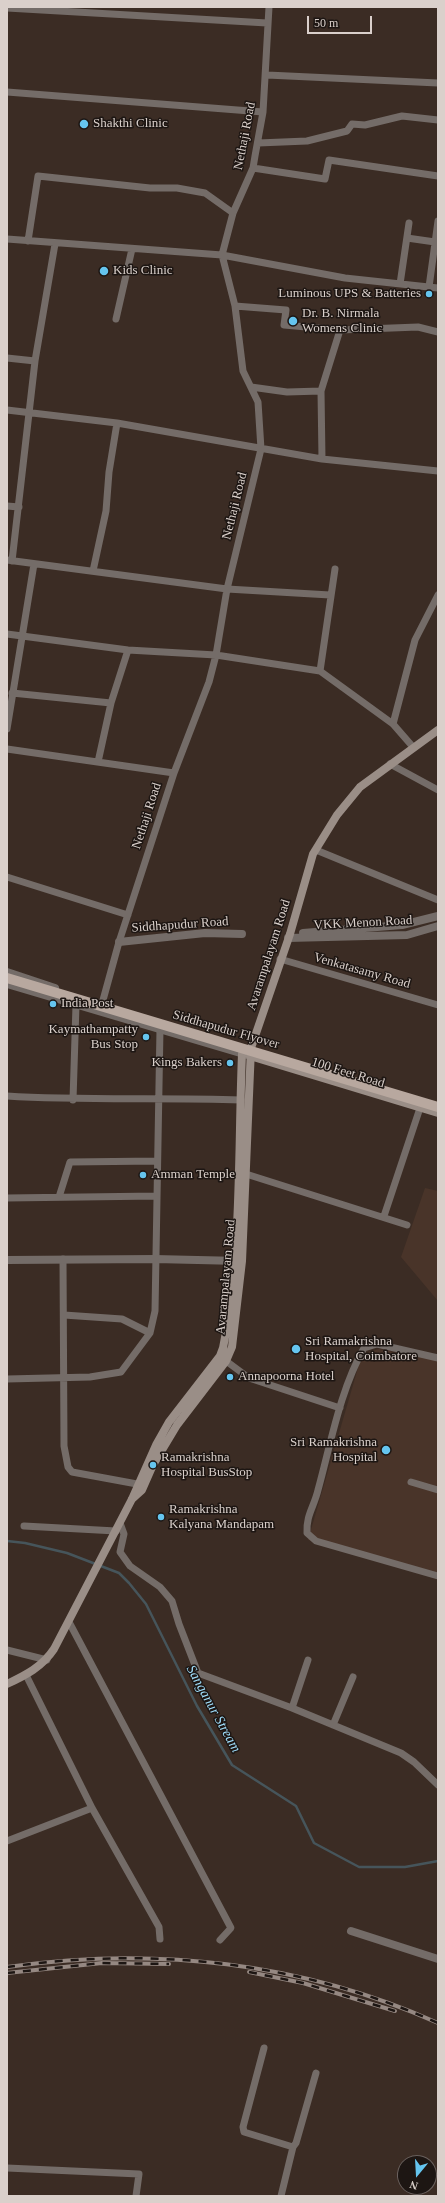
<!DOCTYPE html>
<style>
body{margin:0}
#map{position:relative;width:445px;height:2203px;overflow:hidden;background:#3b2c24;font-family:Georgia,serif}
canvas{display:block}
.frame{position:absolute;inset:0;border:8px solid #dad0cb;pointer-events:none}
.north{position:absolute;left:397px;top:2155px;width:40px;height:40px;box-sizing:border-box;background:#1d1613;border:1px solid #69605d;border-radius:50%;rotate:198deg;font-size:11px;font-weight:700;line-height:16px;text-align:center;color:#dad0cb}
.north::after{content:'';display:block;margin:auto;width:14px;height:18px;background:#65c5ef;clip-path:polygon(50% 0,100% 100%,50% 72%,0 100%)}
.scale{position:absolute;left:307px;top:16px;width:65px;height:18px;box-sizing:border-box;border:2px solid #dad0cb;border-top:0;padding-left:5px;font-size:12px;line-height:14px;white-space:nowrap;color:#dad0cb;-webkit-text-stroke:3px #1d1613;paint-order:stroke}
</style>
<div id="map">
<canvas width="445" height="2203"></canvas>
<div class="frame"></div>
<div class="north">N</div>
<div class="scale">50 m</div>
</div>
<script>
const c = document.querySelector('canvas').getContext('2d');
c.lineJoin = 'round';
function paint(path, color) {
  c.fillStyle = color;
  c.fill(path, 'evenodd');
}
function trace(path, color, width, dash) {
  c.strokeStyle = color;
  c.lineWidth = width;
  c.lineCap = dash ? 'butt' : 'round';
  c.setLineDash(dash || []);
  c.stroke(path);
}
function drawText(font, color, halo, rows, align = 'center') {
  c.font = font + ' Georgia,serif';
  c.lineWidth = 3;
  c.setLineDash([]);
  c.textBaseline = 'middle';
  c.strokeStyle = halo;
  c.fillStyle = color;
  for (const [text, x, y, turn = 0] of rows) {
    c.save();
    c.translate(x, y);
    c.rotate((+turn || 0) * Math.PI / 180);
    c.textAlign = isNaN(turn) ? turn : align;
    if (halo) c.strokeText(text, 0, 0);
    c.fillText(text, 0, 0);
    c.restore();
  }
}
paint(new Path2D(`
 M425 1188 438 1191V1301L401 1257Z
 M379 1349 438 1360V1577L308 1540 362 1354Z`), '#493429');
trace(new Path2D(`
 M7 1541 25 1543 67 1553 119 1573 129 1583 146 1604 197 1706 232 1765 296 1806 314 1843 359 1867H405L438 1861`), '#46555b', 2.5);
trace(new Path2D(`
 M7 8 267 23
 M267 75 438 83
 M7 92 263 112
 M258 143 307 141 347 131 352 124 365 125 402 116 438 120
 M253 168 325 179 329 160 438 176
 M407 238 435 242
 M7 239 222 255 345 278 438 288
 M28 241 38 176 150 188H177L205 193 233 213
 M400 284 409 223
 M429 287 438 221
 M235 306 286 310 284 325 340 330 418 327 438 332
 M116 319 132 249
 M7 358 35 361 55 244
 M251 387 287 392 321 391 322 459
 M321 391 340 330
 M7 410 117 423 322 459 438 471
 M7 506 19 507
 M7 560 227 589 330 595
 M12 561 35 361
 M93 571 106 511 109 472 117 423
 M7 634 128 650 216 655 320 671 393 724 413 747
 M320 671 335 569
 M12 693 111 703
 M393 724 415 640 438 595
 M7 729 34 564
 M7 749 174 773
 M98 762 111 703 128 650
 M390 764 438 790
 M316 850 438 900
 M7 877 128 915
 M280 959 438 1005
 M100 1011 119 942 174 773 209 682 216 655 227 589 261 449 258 402 243 371 235 306 222 255 233 213 253 168 255 156 263 112 269 7
 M7 1096C85 1101 163 1097 241 1100
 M73 1100 76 1005
 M246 1174 407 1225
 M59 1197 70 1162 157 1161
 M7 1198 157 1196
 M384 1216 420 1108
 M63 1259 64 1446 68 1467 72 1472 137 1484
 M64 1315 122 1319 150 1333
 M222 1358 249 1378 340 1408
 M438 1358 377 1344 364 1348C340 1390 331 1443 318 1490 314 1507 306 1515 307 1533L316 1541 438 1576
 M7 1379 90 1377 121 1372 150 1333 155 1311 160 1029
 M411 1482 438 1490
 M120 1523 124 1534 120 1552 130 1566 160 1587 172 1601 179 1624 198 1673 292 1708 401 1753 414 1762 438 1785
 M24 1526 116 1531
 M69 1622 231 1928 220 1940
 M7 1650 47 1660
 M26 1675 92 1808 159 1927 160 1939
 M292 1708 308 1660
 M333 1725 353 1677
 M7 1841 92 1808
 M264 2048 243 2127 244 2132 293 2147
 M7 2168 139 2174 136 2196
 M281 2196 293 2147 296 2143 316 2073`), '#746c68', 7);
trace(new Path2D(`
 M303 933 402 925 438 916
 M288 938 407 935 438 926
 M119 942 205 933 242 934
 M7 972 55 988
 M7 984 247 1055
 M7 1260 155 1259 240 1261
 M351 1931 438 1959`), '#746c68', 8);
trace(new Path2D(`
 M250 1056 438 1113
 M132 1499 142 1490 153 1465 177 1425 226 1361 232 1347 242 1261 251 1048 290 934 313 854 337 815 360 787 438 730
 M7 1684C26 1675 42 1667 54 1649L132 1499 156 1445 169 1422 220 1356 223 1348C242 1252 238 1151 242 1054`), '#9a8e87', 8);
const rail = new Path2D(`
 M7 1967C154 1946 302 1962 438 2023
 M249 1972 303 1983 395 2011
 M7 1973 102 1963 169 1964`);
trace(rail, '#958882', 4);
trace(rail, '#1d1613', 2.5, [8]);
trace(new Path2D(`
 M7 978 438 1107`), '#b8a89f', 10);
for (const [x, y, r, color] of [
 [84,124,5,"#65c5ef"],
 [104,271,5,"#65c5ef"],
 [429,294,4,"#65c5ef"],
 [293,321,5,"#65c5ef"],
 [53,1004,4,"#65c5ef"],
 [146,1037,4,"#65c5ef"],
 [230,1063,4,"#65c5ef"],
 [143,1175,4,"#65c5ef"],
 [296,1349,5,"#65c5ef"],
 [230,1377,4,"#65c5ef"],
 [386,1450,5,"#65c5ef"],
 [153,1465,4,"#65c5ef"],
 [161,1517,4,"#65c5ef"]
]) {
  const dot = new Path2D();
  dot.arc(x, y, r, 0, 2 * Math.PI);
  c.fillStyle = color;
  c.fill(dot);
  trace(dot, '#1d1613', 1.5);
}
drawText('13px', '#dad0cb', '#1d1613', [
 ["Shakthi Clinic",93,124],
 ["Kids Clinic",113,271],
 ["Luminous UPS & Batteries",421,294,"right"],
 ["Dr. B. Nirmala",302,314],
 ["Womens Clinic",302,329],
 ["India Post",61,1004],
 ["Kaymathampatty",138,1030,"right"],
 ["Bus Stop",138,1045,"right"],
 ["Kings Bakers",222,1063,"right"],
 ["Amman Temple",151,1175],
 ["Sri Ramakrishna",305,1342],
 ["Hospital, Coimbatore",305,1357],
 ["Annapoorna Hotel",238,1377],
 ["Sri Ramakrishna",377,1443,"right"],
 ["Hospital",377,1458,"right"],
 ["Ramakrishna",161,1458],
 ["Hospital BusStop",161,1473],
 ["Ramakrishna",169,1510],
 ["Kalyana Mandapam",169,1525]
], 'left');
drawText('13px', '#dad0cb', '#1d1613', [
 ["Nethaji Road",245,136,-79],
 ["Nethaji Road",235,506,-76],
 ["Nethaji Road",147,816,-72],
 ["VKK Menon Road",363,923,-3],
 ["Siddhapudur Road",180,925,-4],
 ["Avarampalayam Road",269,955,-72],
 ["Venkatasamy Road",362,971,16],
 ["Siddhapudur Flyover",226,1030,16],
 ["100 Feet Road",348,1073,17],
 ["Avarampalayam Road",226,1277,-85]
]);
drawText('italic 14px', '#a0defb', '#1d1613', [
 ["Sanganur Stream",213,1709,61]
]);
</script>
